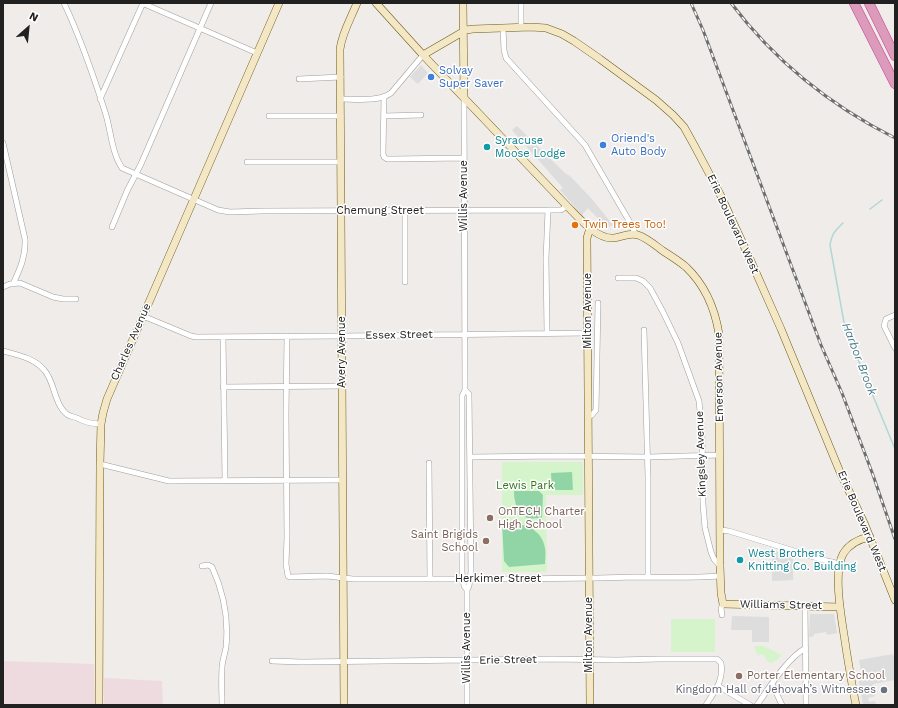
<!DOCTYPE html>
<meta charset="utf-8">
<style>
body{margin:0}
#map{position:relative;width:898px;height:708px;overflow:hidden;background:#f0ece9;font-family:"Work Sans",sans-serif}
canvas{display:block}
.frame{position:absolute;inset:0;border:4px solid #212121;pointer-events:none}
.north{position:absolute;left:8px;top:8px;width:40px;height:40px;-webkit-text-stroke:3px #fff;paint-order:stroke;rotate:27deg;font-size:11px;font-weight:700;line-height:16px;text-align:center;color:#212121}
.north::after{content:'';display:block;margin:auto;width:14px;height:18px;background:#212121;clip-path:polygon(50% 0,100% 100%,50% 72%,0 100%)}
</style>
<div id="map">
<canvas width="898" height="708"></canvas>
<div class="frame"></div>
<div class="north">N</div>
</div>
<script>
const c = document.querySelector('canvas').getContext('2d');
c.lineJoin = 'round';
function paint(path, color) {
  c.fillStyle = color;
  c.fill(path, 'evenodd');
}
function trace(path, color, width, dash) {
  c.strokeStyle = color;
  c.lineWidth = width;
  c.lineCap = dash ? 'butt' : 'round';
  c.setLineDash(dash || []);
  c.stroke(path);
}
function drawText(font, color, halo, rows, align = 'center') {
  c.font = font + ' "Work Sans",sans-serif';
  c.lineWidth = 3;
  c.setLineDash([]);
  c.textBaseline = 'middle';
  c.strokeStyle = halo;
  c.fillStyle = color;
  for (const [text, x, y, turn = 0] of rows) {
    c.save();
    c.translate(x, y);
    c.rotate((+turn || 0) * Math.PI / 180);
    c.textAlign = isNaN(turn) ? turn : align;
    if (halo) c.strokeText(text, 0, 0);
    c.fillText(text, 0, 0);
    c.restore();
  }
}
paint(new Path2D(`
 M3 661 94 664 95 705H3Z
 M104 678 162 681 163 705H104Z`), '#eedbe0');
paint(new Path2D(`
 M502 462H583V495H546L547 572H502Z
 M671 619H715V652H671Z
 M756 646H763L782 655 777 660 771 663 768 662 763 654H762L758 656 754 647Z`), '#d5f4cc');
paint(new Path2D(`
 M572 472 573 490H552L551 473Z
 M514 491H539L543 495 542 518C538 518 533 519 528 518 517 515 514 501 514 491Z
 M502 523C520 522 542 527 545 548 546 553 545 559 545 564L509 567 504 561Z`), '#91d5a7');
paint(new Path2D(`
 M421 65 428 73 418 84 410 77Z
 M517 126 566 174 570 176 591 198 613 225 607 228 588 208 582 215 560 190 563 188 512 130Z
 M772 550 793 557V580L772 581Z
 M810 614H834L837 633 827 635 826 632 814 634V636L809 637Z
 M732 616 769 617V642H752V630H731Z
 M893 654 895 663V680L873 684 875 696 868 698 869 702 875 701 876 705H863L858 677 862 676 859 660Z`), '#ddd');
trace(new Path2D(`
 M870 209 882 200
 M843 223C835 231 832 233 830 245L845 328 895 449`), '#afd8d5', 1.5);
const street = new Path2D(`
 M64 3C81 39 94 77 106 115 111 132 112 153 122 168L218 210 230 212 262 211 548 210H561L567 206
 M142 3 257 53
 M521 3V27
 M503 28 504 50 506 58 585 145 632 226 635 234
 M299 79 341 77
 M384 97 383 154 384 157 387 159H392L464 158
 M464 97 465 390 462 396V572L464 586 467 590
 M100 99 143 3
 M341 99C355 99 379 102 391 93L423 55
 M269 116H341
 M384 116 421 115
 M3 143 25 239C26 256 20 269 13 284
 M247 162H341
 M405 211V282
 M112 227 127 191 141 164 211 3
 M618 278H636L643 281 650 288 663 312 678 343 699 401 702 432 703 504 705 528 711 552 714 559 720 566
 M3 287 10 284 20 283 53 297 63 299H76
 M895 315 886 319 884 326 895 348
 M143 316 191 336 196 337 342 336 588 333
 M644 330 648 477V577
 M547 333 546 259 548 210
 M287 336 286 415 287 537 286 564 288 576 290 577 327 576 353 579C447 579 541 580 635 577 664 577 692 578 720 576
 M223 337 225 480
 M3 351C18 355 35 358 45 371 55 383 54 405 68 415 70 416 74 417 77 418 84 422 93 424 101 424
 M223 387 343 386
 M465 390 469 394 471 572 469 586 467 590V705
 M588 417 592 415 596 410 598 303
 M470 457 561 456 648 457 720 455
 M429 463 430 579
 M100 464 169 481 343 480
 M720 530 729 531 827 561 840 564
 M202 566 208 565 212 567C224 593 229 618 226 647 225 654 222 661 222 668 221 680 222 693 222 705
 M805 606 806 705
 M722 615 721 608 723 604
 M272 661 302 662 552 659 617 660 660 659H717L721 663C724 680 715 691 706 705
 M772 684 782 705
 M718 686 750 705
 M757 705C769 688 788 657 806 648`);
const secondary = new Path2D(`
 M376 3 423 55 567 206C578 217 597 240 614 238 622 237 630 232 638 235 647 238 655 245 663 251 671 256 679 261 686 267 705 285 715 309 719 334L720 566 721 593 723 604 840 607
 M463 3 464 97
 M423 55 466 30 473 29 531 27 546 28 562 34 574 41 600 59 656 100 673 115 684 127 694 145 720 194 750 259 781 329 840 472 865 525 895 600
 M99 705 100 464 101 424 103 413 107 399 279 3
 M344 705 340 49C342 33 351 18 357 3
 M590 705 587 238 590 228
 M856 705C852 686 849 667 846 648 843 626 832 574 843 554 849 544 859 539 870 537`);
const highway = new Path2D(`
 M854 3 895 84
 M869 3 895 56`);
trace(street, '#9e9e9e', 6);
trace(secondary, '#6d5c13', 8);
trace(highway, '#c63e95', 10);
trace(street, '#fff', 5);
trace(secondary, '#f3e7c5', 7);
trace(highway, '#dd9bbb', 9);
const rail = new Path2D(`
 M691 3 703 30 821 345 842 393 873 475 895 539
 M731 3C774 60 831 106 895 138`);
trace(rail, '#6f6f6f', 3);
trace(rail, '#fff', 1.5, [4.5]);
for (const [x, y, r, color] of [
 [431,77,4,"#3f7fe0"],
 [603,145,4,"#3f7fe0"],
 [487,147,4,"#0f9aa8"],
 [575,225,4,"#e8710a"],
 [490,518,4,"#8d6e63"],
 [486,541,4,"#8d6e63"],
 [740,560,4,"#0f9aa8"],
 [739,676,4,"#8d6e63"],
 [884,690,4,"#6b7280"]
]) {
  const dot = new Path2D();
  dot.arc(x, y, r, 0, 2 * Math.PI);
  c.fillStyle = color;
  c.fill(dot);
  trace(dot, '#fff', 1.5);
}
drawText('11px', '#366cbe', '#fff', [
 ["Solvay",439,71],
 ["Super Saver",439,84],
 ["Oriend's",611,139],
 ["Auto Body",611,152]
], 'left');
drawText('11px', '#0d838f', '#fff', [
 ["Syracuse",495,141],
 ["Moose Lodge",495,154],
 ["West Brothers",748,554],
 ["Knitting Co. Building",748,567]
], 'left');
drawText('11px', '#212121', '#fff', [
 ["Willis Avenue",464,196,-90],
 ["Chemung Street",380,211],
 ["Erie Boulevard West",733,224,65],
 ["Milton Avenue",588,311,-90],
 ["Essex Street",399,335,-1],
 ["Charles Avenue",131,342,-66],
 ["Avery Avenue",342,352,-90],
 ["Emerson Avenue",719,377,-91],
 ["Kingsley Avenue",701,454,-92],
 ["Erie Boulevard West",862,521,67],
 ["Herkimer Street",498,579],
 ["Williams Street",781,605,1],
 ["Milton Avenue",589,635,-90],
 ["Willis Avenue",467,648,-90],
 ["Erie Street",508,660,-1]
]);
drawText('11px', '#c56008', '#fff', [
 ["Twin Trees Too!",583,225]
], 'left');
drawText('11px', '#2d741a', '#fff', [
 ["Lewis Park",525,486]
]);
drawText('11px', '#785e54', '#fff', [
 ["OnTECH Charter",498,512],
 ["High School",498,525],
 ["Saint Brigids",478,535,"right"],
 ["School",478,548,"right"],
 ["Porter Elementary School",747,676]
], 'left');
drawText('11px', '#5b616d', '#fff', [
 ["Kingdom Hall of Jehovah’s Witnesses",876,690]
], 'right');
drawText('italic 12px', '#4a7b88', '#fff', [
 ["Harbor Brook",859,359,69]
]);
</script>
